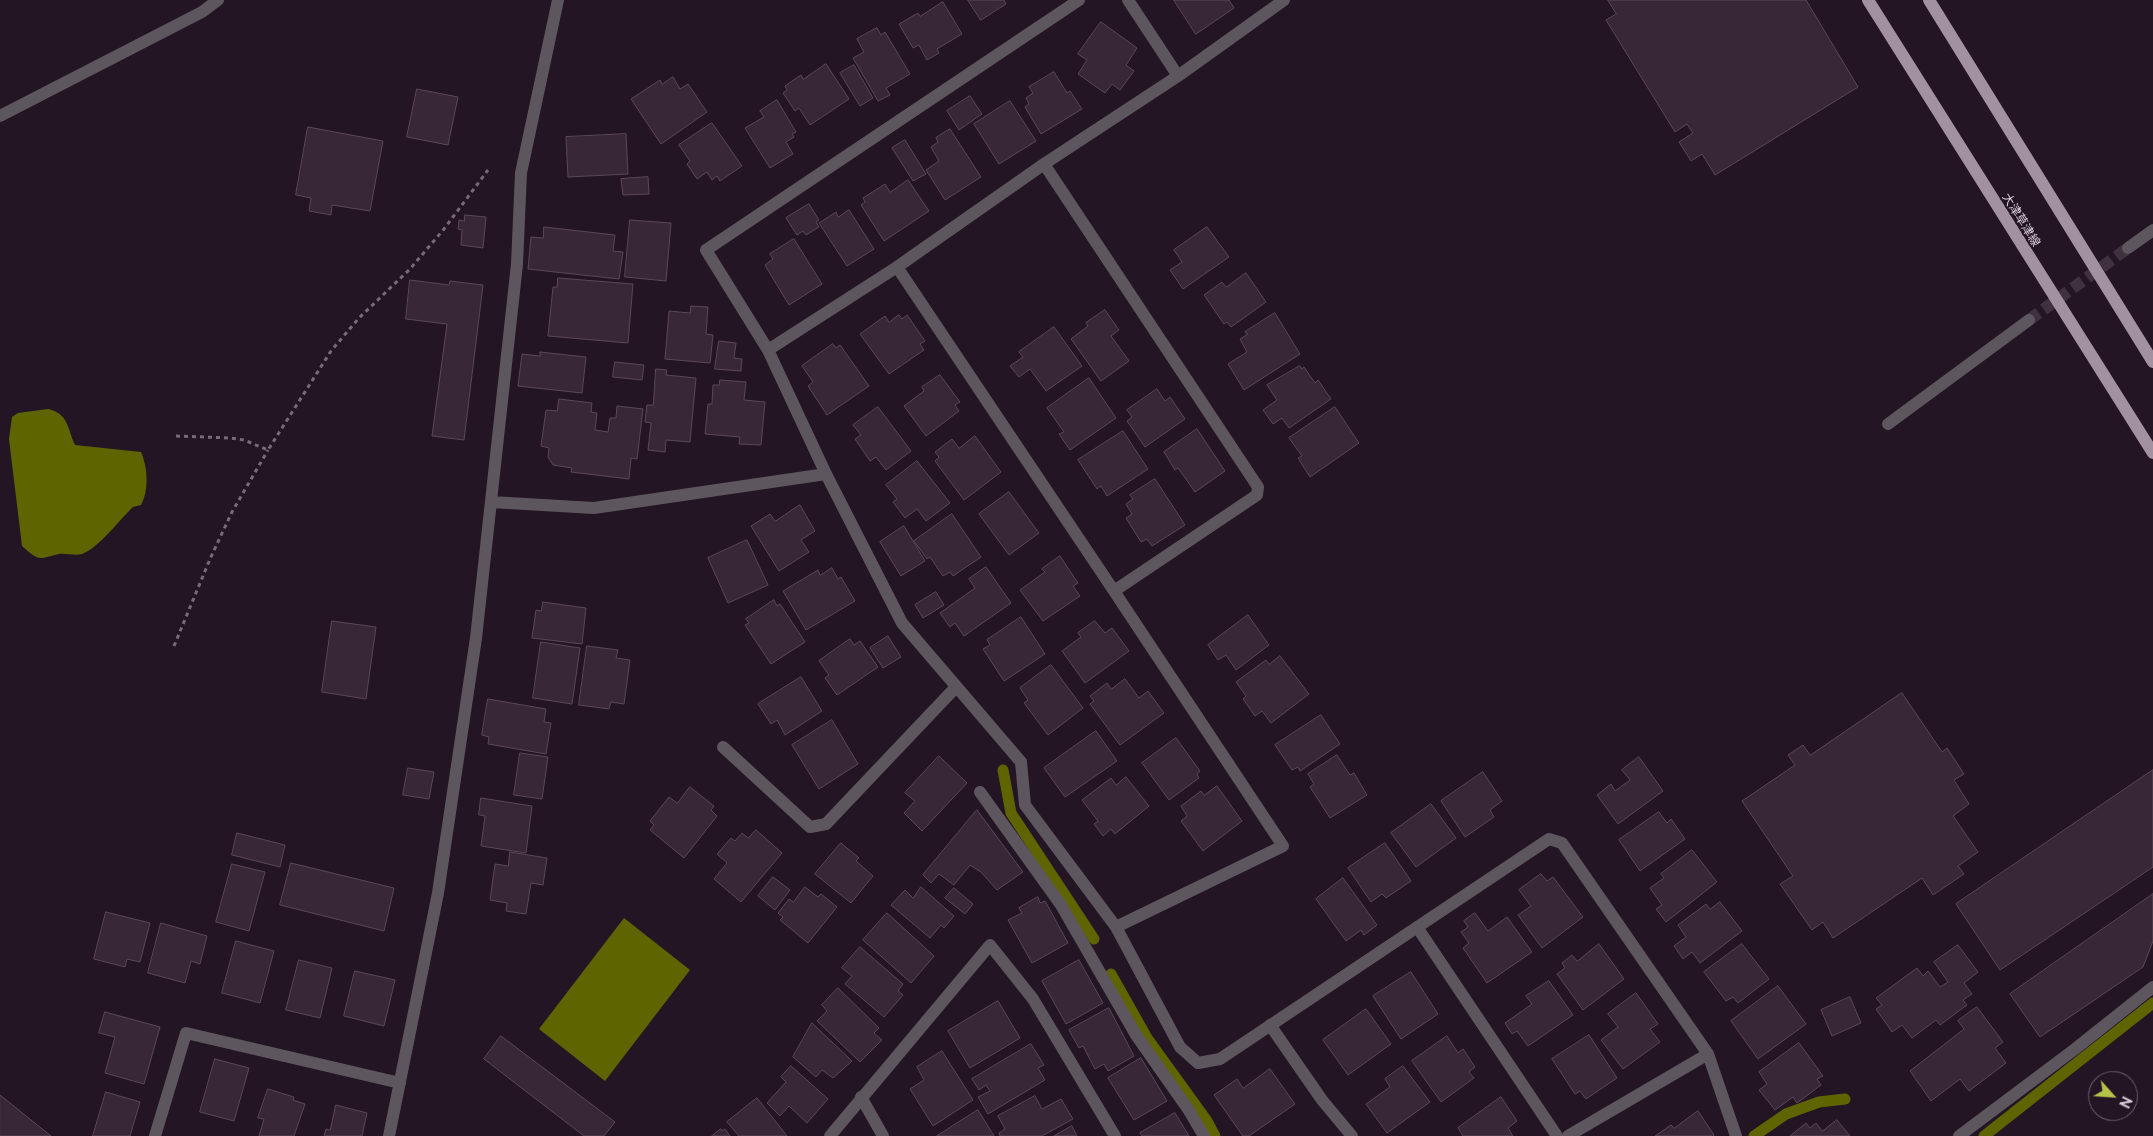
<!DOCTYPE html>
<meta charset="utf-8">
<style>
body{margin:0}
#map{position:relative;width:2153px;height:1136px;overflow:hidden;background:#241524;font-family:Raleway,sans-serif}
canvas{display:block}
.north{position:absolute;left:2088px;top:1071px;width:50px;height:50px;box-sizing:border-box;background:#241524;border:1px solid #6d606c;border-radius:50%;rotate:116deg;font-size:14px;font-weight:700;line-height:20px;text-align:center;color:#dad0d9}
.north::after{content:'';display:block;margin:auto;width:18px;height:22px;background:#b6c149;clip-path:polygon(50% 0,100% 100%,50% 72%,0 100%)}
</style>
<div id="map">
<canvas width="2153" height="1136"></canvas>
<div class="north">N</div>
</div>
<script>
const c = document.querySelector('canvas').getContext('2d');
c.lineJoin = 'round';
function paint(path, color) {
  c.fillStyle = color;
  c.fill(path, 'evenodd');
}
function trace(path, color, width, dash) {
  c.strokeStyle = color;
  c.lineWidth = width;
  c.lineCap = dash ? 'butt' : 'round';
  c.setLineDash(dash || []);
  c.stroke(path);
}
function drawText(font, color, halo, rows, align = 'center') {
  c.font = font + ' Raleway,"Noto Sans JP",sans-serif';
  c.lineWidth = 4;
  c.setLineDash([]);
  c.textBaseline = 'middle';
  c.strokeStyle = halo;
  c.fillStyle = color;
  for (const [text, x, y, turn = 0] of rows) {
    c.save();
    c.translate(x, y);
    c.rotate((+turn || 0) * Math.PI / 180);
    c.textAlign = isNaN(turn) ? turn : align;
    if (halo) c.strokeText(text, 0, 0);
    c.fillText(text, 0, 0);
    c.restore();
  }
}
paint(new Path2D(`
 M48 409C69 414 67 428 75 445L141 452C148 468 149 491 141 505L133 507C120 519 99 548 82 554 75 556 67 553 59 554 38 559 40 562 22 546L9 439 12 417 18 413Z
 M624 918 690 970 605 1081 539 1029Z`), '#5e6500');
trace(new Path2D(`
 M1003 770 1011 813 1094 939
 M1111 974 1147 1038 1207 1121 1215 1136
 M1754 1136 1786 1114 1819 1102 1845 1099
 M1984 1136 2153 1003`), '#5e6500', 11);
const building = new Path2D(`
 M968 0H1004L1006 4 981 20Z
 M1174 0H1229L1234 8 1196 34Z
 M1608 0H1806L1858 87 1715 175 1702 154 1691 161 1679 142 1693 133 1687 124 1675 132 1606 20 1616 14Z
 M943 2 962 34 937 49 939 53 927 60 919 45 913 48 899 24 918 13 920 16Z
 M1101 22 1137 48 1126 65 1134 71 1120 90 1112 84 1105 93 1078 74 1087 60 1078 54Z
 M877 28 881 35 885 32 910 74 886 88 890 95 878 101 853 58 864 52 857 39Z
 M826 64 849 99 810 125 799 108 795 111 783 93 787 90 785 86 801 75 803 79Z
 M854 65 873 98 860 106 840 73Z
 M1054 72 1067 93 1070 91 1082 109 1041 134 1025 107 1029 104 1026 98 1033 93 1029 87Z
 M673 77 680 89 688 84 707 112 661 144 631 99 660 80 662 84Z
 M417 89 458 97 448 145 407 137Z
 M970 96 982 114 959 130 947 111Z
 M777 100 796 132 792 134 794 137 786 142 793 154 770 168 745 128 764 117 760 111Z
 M1010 101 1036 141 999 164 974 124Z
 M712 123 742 166 720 181 717 176 712 180 707 172 697 179 687 164 690 161 679 145Z
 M308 127 383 141 370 211 332 205 331 215 309 211 311 198 296 195Z
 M950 129 981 177 945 200 926 170 939 161 931 147 938 142 936 138Z
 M626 134 628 174 568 177 566 137Z
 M905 140 926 174 913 181 892 148Z
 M648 177 649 194 623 195 621 179Z
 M908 180 929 211 884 241 861 205 865 202 863 198 885 184 890 192Z
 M809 204 819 220 816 222 819 227 806 235 803 231 797 235 786 218Z
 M849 210 874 249 847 266 819 223 836 212 838 217Z
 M465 215 486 217 483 248 461 245 462 230 458 229 459 220 464 221Z
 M630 220 671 223 666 281 625 277Z
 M544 227 615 235 613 251 623 252 619 279 528 269 531 237 543 238Z
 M1207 227 1229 257 1183 289 1170 270 1182 262 1174 250Z
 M794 239 822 284 789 305 765 265 773 259 770 254Z
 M1246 273 1266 302 1231 327 1227 322 1224 324 1204 295 1222 282 1226 287Z
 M558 278 633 284 628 343 548 336 553 287H557Z
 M410 280 449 285 450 281 483 285 464 440 432 436 447 324 406 319Z
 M691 306 708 307 706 334 713 335 710 363 665 359 669 311 690 313Z
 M1105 310 1119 330 1111 336 1129 361 1101 381 1071 339 1088 326 1086 323Z
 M1275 313 1300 354 1244 390 1228 364 1247 352 1240 339 1248 334 1245 332Z
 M899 315 902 319 907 315 925 341 920 344 924 350 889 374 860 334 885 316 889 322Z
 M1054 327 1082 366 1046 391 1030 369 1019 377 1010 366 1023 357 1019 352Z
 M719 341 736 343 734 358 742 359 741 371 715 369Z
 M833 344 836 348 840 345 869 386 827 415 808 386 813 382 802 366Z
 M540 352 586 357 582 393 518 386 522 354 540 356Z
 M615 362 644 365 642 380 613 377Z
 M1300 366 1302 369 1304 367 1315 383 1318 380 1331 399 1289 428 1282 418 1273 424 1263 410 1277 400 1267 385Z
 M656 369 667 370 666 375 696 378 690 442 666 440 665 452 648 450 651 423 645 422 647 405H653Z
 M940 375 960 402 955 405 959 411 926 436 904 406 924 391 922 387Z
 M1089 378 1116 418 1070 450 1059 434 1064 432 1047 408Z
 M720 380 746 382 744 400 765 402 761 445 739 444 740 437 705 434 708 404H712L713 385H719Z
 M1157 389 1165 401 1170 397 1185 419 1145 447 1127 421 1132 417 1127 410Z
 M559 399 592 403 591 412 597 413 595 430 608 432 610 418H616L617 406 643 409 637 459 631 458 629 479 571 472 572 468 553 465 548 457 549 448 541 446 546 410 557 411Z
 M878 407 911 451 886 470 876 457 870 461 855 439 861 435 853 425Z
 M1335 407 1359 443 1310 477 1298 458 1302 456 1289 438Z
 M1197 429 1225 471 1195 492 1178 468 1175 470 1164 452Z
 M1123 431 1148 469 1107 496 1101 486 1097 489 1078 460Z
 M975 436 1001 472 964 500 935 461 939 457 935 452 952 439 959 448Z
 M917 461 950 503 926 521 917 509 905 518 893 502 897 499 886 485Z
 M1155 479 1185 525 1152 546 1147 539 1141 542 1126 518 1132 514 1126 504 1133 499 1130 495Z
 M1009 492 1039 533 1009 555 979 514Z
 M800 505 815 531 801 540 809 552 779 571 751 526 770 514 775 521Z
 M952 514 981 557 953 576 950 572 943 576 930 557 927 559 914 541Z
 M904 526 925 561 901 576 880 542Z
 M747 540 768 585 728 603 708 558Z
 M1060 556 1078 583 1073 586 1080 596 1043 621 1020 590 1045 572 1042 569Z
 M986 567 1011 603 964 636 955 623 950 627 940 613 975 588 969 579Z
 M832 568 838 579 841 577 855 601 806 630 783 591 818 570 820 575Z
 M936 592 944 605 923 618 915 605Z
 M774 600 777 606 780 604 805 642 771 664 745 625 749 623 746 619Z
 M543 602 586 608 582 644 532 638 536 610 541 611Z
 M1248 615 1269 645 1236 670 1226 655 1218 660 1208 645Z
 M1021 617 1045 654 1004 681 983 649 990 645 987 640Z
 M332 621 376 627 366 699 322 692Z
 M1095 621 1105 633 1112 628 1129 651 1085 683 1062 651 1081 637 1078 633Z
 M888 636 901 657 883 668 870 648Z
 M850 639 854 645 860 641 878 667 837 695 825 678 829 675 819 661Z
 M541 642 580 648 572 704 533 698Z
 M587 646 618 650 616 658 630 660 624 704 611 702 609 709 579 705Z
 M1280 656 1309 694 1271 723 1262 711 1255 716 1243 699 1246 696 1236 682 1266 660 1269 664Z
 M1051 665 1083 708 1048 735 1024 703 1028 700 1020 688Z
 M801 677 822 711 785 735 777 720 771 724 758 704Z
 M1125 679 1139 698 1148 691 1164 713 1120 745 1090 704 1094 701 1090 696 1107 683 1111 689Z
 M1902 693 1942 752 1947 748 1964 774 1954 780 1969 804 1953 816 1978 852 1958 866 1964 874 1933 895 1922 878 1833 938 1823 922 1812 930 1780 884 1793 876 1742 801 1795 765 1788 755 1803 745 1810 755Z
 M488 699 546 709 544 722 551 723 546 754 488 744 489 737 482 735Z
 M1321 715 1340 744 1300 771 1298 767 1292 770 1275 745Z
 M832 720 858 764 819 789 792 745Z
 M1096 731 1117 761 1065 797 1044 768Z
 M1176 738 1200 771 1197 774 1199 778 1169 800 1142 763Z
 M520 753 548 757 542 799 514 795Z
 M1337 755 1350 775 1354 773 1367 795 1330 818 1310 787 1314 784 1308 774Z
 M939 756 967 783 922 831 904 813 915 801 905 793Z
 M1639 757 1663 791 1618 824 1597 795 1611 784 1615 791 1630 780 1622 770Z
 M408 768 434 772 429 799 403 795Z
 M2153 770V867L2000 970 1956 904Z
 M1483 772 1502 801 1490 810 1494 817 1465 837 1441 801Z
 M1126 777 1149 806 1115 834 1111 829 1103 836 1094 824 1098 821 1082 800 1111 778 1116 785Z
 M1217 786 1242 821 1203 851 1181 821 1187 816 1181 806 1201 791 1204 795Z
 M690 787 714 806 711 810 717 816 684 858 650 830 654 825 650 821 669 797 677 803Z
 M481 798 532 806 526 853 481 846 485 816 479 815Z
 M1431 804 1456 838 1416 867 1391 833Z
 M977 810 1023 872 997 890 981 872 970 865 954 885 939 874 931 883 923 875Z
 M1659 812 1667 823 1671 819 1685 839 1640 871 1619 840Z
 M756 830 782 853 741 902 714 879 727 863 717 854 731 838 735 841 742 833 748 838Z
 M237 833 285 845 280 867 232 855Z
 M841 843 859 858 856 861 873 876 851 903 815 874Z
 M1385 843 1411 881 1386 898 1382 894 1371 902 1348 868Z
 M1692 850 1717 882 1666 922 1656 909 1662 905 1650 888 1664 878 1661 874Z
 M510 852 547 858 543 885 531 883 526 914 506 911 507 903 490 900 495 864 508 866Z
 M291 863 394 888 384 931 280 905Z
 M232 864 265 872 249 931 216 922Z
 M1541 874 1547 881 1553 877 1583 917 1542 948 1518 915 1531 906 1519 890Z
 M773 877 790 890 775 910 758 896Z
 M1343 878 1377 925 1364 935 1361 930 1346 941 1316 899Z
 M805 887 818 897 821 894 837 907 808 943 780 920 783 917 778 913 789 899 793 902Z
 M921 887 954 916 944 928 941 925 930 938 891 905 905 890 913 898Z
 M954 888 973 904 965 914 945 898Z
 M2153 894V941L2143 967 2040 1037 2010 994Z
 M1038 897 1040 903 1045 901 1068 943 1032 963 1008 920 1022 913 1019 908Z
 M1720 902 1742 931 1700 963 1692 952 1683 959 1674 946 1686 937 1678 925 1706 904 1710 909Z
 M106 912 150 923 140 962 127 959 125 967 94 959Z
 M887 913 934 956 911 983 863 940Z
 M1475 913 1488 931 1507 917 1532 952 1487 983 1463 948 1469 943 1461 932 1468 927 1464 921Z
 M161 923 207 936 200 964 191 961 185 983 148 973Z
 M236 941 274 951 260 1003 222 993Z
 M1599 944 1624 979 1583 1010 1557 974 1565 968 1562 963 1572 955 1577 961Z
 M1742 944 1769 979 1738 1003 1733 997 1726 1001 1704 972Z
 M1958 945 1978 972 1964 983 1972 994 1963 1000 1967 1005 1940 1025 1936 1020 1912 1038 1902 1025 1892 1032 1876 1009 1882 1005 1876 998 1917 968 1923 976 1928 971 1940 987 1948 982 1934 962Z
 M860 947 903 984 898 991 903 995 884 1017 845 984 852 976 842 968Z
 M299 960 332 968 320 1018 286 1010Z
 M1079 960 1103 1003 1066 1024 1042 981Z
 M355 971 395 980 384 1026 344 1016Z
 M1411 972 1438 1014 1401 1039 1373 996Z
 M1549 981 1573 1015 1528 1046 1517 1031 1512 1034 1505 1023 1532 1004 1526 996Z
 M1778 986 1806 1024 1758 1059 1731 1021Z
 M838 988 879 1028 874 1033 882 1040 860 1062 817 1021 827 1011 822 1005Z
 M1636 993 1658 1024 1650 1029 1660 1042 1623 1069 1601 1040 1618 1027 1608 1014Z
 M1850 997 1861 1023 1832 1036 1821 1010Z
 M998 1001 1020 1038 970 1068 948 1031Z
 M1977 1007 2003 1042 1995 1048 2006 1063 1969 1091 1960 1079 1931 1101 1910 1071 1964 1029 1958 1021Z
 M1109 1008 1134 1056 1108 1071 1104 1064 1095 1069 1083 1046 1079 1048 1069 1030Z
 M1366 1009 1391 1044 1348 1075 1323 1040Z
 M105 1012 160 1027 144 1084 105 1073 115 1037 99 1033Z
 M812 1023 852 1061 833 1078 822 1070 816 1077 793 1057Z
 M1589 1035 1617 1078 1586 1099 1580 1091 1575 1094 1552 1059Z
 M501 1036 615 1122 604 1136H584L484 1059Z
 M1447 1036 1458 1053 1463 1049 1475 1067 1469 1072 1474 1078 1441 1102 1412 1061Z
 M1799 1043 1823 1076 1817 1079 1821 1085 1797 1103 1793 1097 1775 1110 1759 1090 1767 1084 1759 1072Z
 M1031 1044 1044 1065 1038 1068 1045 1080 988 1114 978 1097 990 1091 986 1085 979 1090 972 1079Z
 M942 1051 973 1100 933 1126 910 1089 924 1080 917 1067Z
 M1141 1058 1167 1101 1134 1120 1108 1078Z
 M215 1059 249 1068 234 1121 200 1112Z
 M791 1066 828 1099 807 1123 789 1106 780 1116 767 1103 786 1082 781 1077Z
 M1403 1066 1430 1102 1387 1133 1366 1104 1390 1087 1385 1079Z
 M1270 1069 1295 1104 1249 1136H1243L1214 1095 1237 1079 1243 1088Z
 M268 1089 294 1097 293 1100 305 1104 294 1136H259L264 1119 258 1118Z
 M106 1092 140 1102 130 1136H93Z
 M0 1095 51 1136H0Z
 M1035 1096 1042 1109 1061 1099 1073 1119 1042 1136H1000L999 1133 1005 1129 998 1116Z
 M1501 1097 1517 1121 1508 1128 1513 1136H1463L1458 1128Z
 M757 1098 787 1136H739L727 1122Z
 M336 1105 367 1113 362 1136H324L326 1129 330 1130Z
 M978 1110 994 1136H937Z
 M1698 1111 1714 1135 1713 1136H1655L1671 1125 1674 1128Z
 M1175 1113 1189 1136H1142L1140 1133Z
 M1837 1120 1850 1136H1790L1806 1123 1810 1128 1816 1123 1822 1131Z
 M1072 1126 1077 1136H1054Z
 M721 1129 722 1131 725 1129 730 1136H712Z`);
paint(building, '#382837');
trace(building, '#5a4859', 1);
trace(new Path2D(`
 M2029 320 2128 248`), '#3f313f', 12, [12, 6]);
trace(new Path2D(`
 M176 436 231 438 244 440 268 450 331 351 359 318 410 269 444 229 488 170
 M174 646 210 559 232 512 268 450`), '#786b77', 3, [4, 4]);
trace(new Path2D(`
 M1079 0 706 250 768 350 826 474 902 623 1021 762 1025 805 1116 927 1180 1047 1198 1063 1220 1059 1549 839 1562 843 1708 1054 1736 1136
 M1178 76 1284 0
 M0 116 202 12 218 0
 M1044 164 1258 487 1257 495 1114 591 1283 846 1116 927
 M2128 248 2153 230
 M897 267 1114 591
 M768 350 897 267 1044 164 1178 76 1128 0
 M1888 424 2029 320
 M491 502 594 508 826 474
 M723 747 810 827 826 824 956 687
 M980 792 1061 905 1136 1035 1188 1109 1204 1136
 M1417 927 1557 1136
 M1270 1025 1322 1100 1352 1136
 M861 1097 883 1136
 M155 1136 186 1033 400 1083
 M389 1136 438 893 476 638 517 264 521 173 558 0
 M830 1136 990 945 1033 999 1115 1136
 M1568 1136 1708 1054
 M1959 1136 2075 1049 2153 987`), '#5e565e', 12);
trace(new Path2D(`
 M1868 0 2153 453
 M1929 0 2153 362`), '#a292a1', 12);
drawText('12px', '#dad0d9', '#241524', [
 ["大津草津線",2021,220,58]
]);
</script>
